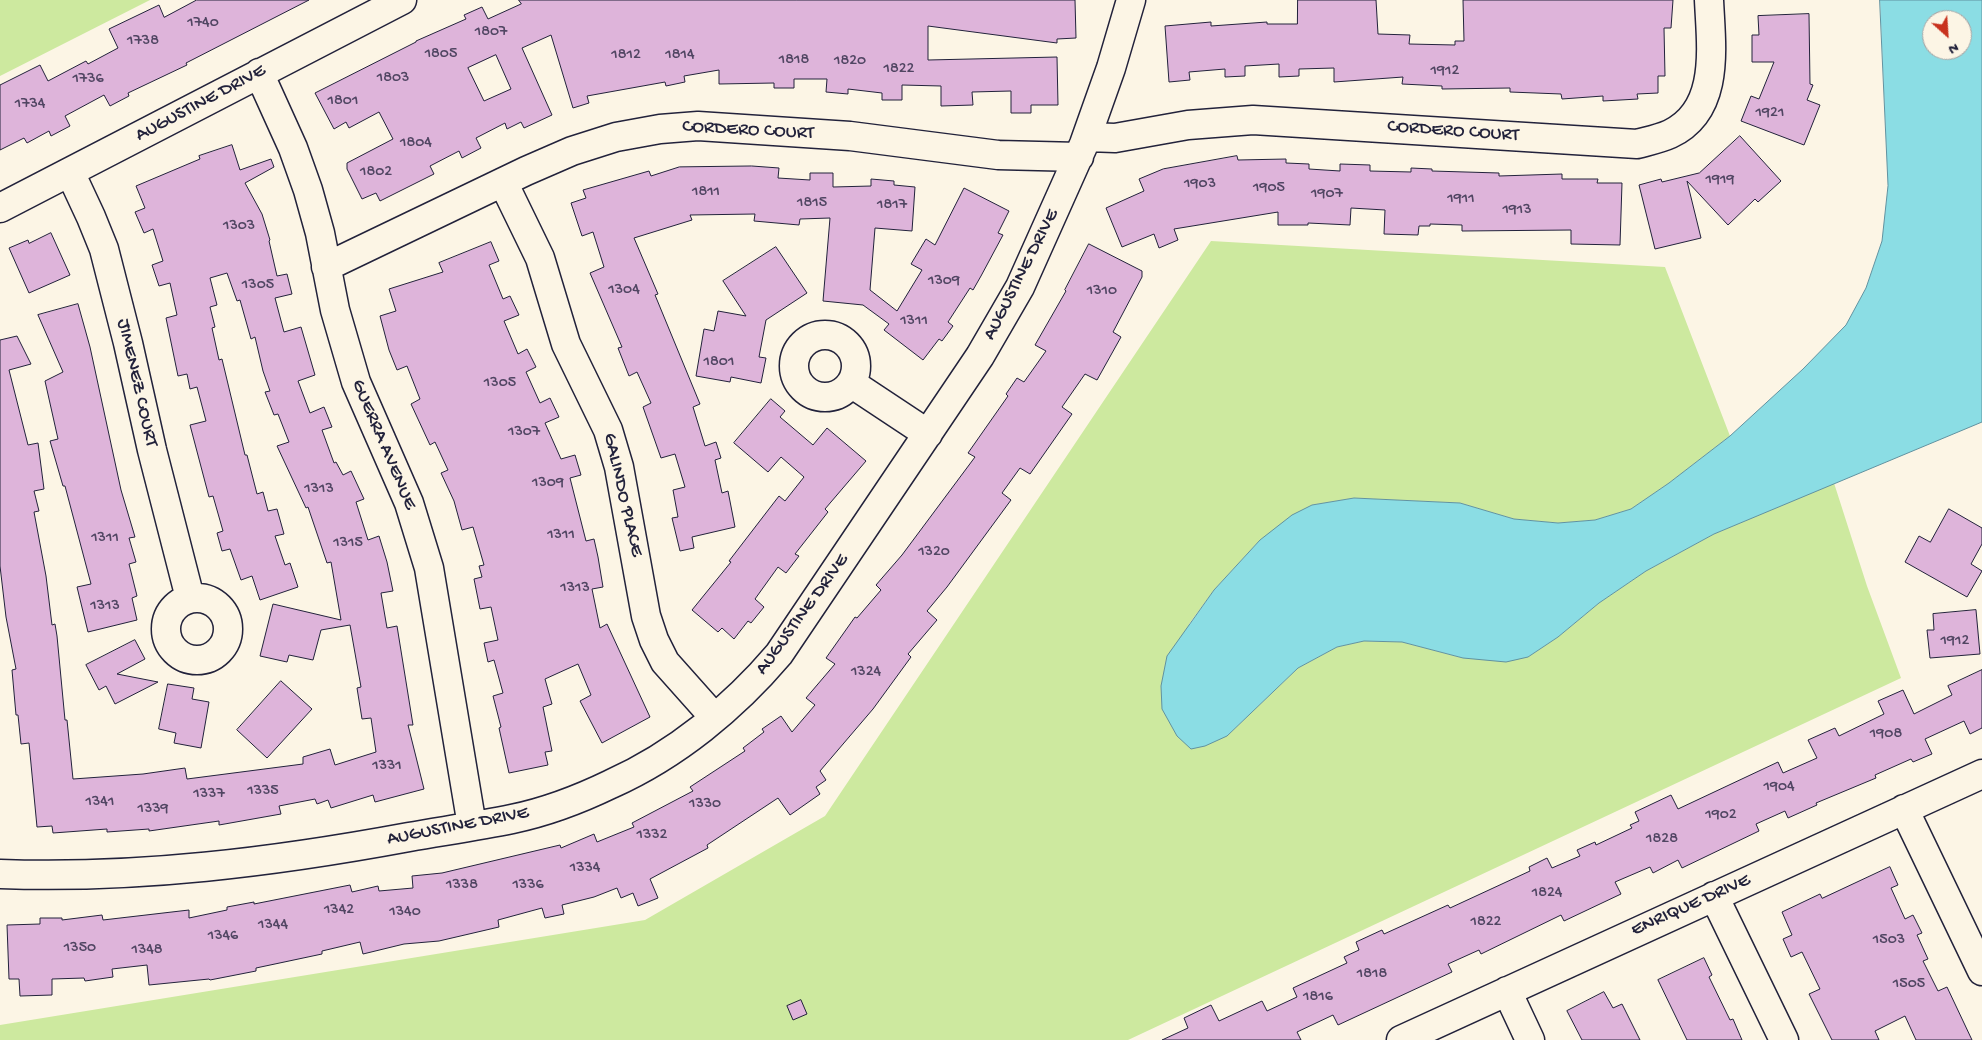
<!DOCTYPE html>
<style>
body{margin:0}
#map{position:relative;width:1982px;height:1040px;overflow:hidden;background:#fcf5e5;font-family:"Gochi Hand",sans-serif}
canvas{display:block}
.north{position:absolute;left:1922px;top:10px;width:50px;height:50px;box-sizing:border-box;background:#fcf5e5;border:1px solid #a5a1a1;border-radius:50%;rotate:154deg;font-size:14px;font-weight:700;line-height:20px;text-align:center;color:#22223b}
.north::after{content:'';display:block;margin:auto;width:18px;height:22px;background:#c8321e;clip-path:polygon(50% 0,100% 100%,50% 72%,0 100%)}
</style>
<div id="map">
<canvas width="1982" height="1040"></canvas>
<div class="north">N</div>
</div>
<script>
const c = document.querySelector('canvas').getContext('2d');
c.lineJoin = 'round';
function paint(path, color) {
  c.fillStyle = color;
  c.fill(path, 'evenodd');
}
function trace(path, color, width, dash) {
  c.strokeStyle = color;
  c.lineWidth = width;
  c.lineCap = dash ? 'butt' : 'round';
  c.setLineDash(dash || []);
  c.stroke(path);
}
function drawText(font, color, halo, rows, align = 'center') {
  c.font = font + ' "Gochi Hand",sans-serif';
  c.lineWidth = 4.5;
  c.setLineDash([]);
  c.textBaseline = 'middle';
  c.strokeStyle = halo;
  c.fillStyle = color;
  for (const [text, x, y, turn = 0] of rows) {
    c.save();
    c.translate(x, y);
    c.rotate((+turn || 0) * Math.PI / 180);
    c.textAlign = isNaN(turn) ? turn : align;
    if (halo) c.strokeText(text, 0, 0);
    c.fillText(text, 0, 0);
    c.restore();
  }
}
paint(new Path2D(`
 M0 0H150L0 76Z
 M1211 241 1665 267 1730 436 1669 483 1631 509 1595 520 1558 523 1514 519 1460 503 1396 500 1354 498 1312 505 1260 540 1214 590 1189 624 1227 736 1298 668 1337 647 1364 641 1402 642 1463 658 1528 657 1558 637 1599 603 1646 571 1714 534 1834 483 1867 586 1901 678 1128 1040H0V1025L645 920 825 816Z`), '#cde99f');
const water = new Path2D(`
 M1880 0H1982V422L1714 534 1646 571 1599 603 1558 637 1528 657 1506 662 1463 658 1402 642 1364 641 1337 647 1298 668 1227 736 1205 746 1191 749 1177 736 1162 709 1161 686 1167 656 1214 590 1260 540 1292 515 1312 505 1354 498 1460 503 1514 519 1558 523 1595 520 1631 509 1669 483 1730 436 1803 369 1846 325 1866 288 1882 241 1888 186ZM1932 20H1962V50H1932Z`);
paint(water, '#8bdde4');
trace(water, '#6192a0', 1);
const building = new Path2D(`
 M197 0H309L186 63 187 65 128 93 129 96 110 106 104 95 65 116 70 126 51 136 49 131 27 143 24 138 0 150V85L40 65 48 81 86 61 88 64 118 48 109 29 159 5 164 17Z
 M519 0H1075L1076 38 1057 39V43L928 26V60L1057 57 1058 105H1031V113H1011V91L972 92 973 105 941 106V86L902 85V100H882V93L848 89V94L826 92 827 79H794V88H774V83L719 84V70L684 76 685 82 666 86 665 82 587 96 589 103 573 108 551 35 522 48 552 115 524 128 521 122 507 129 505 123 476 138 481 148 462 158 459 151 430 166 434 174 380 201 376 193 362 199 347 169V163L393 139 379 112 349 128 346 122 334 129 315 93 416 42V41L466 19 464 15 482 7 488 19 521 4ZM496 55 511 89 484 101 468 68Z
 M1298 0H1376L1378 34 1410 35 1409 44 1455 45V41H1464L1463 0H1673L1671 28H1664L1665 76H1658V93L1637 94 1638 99 1603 101V96L1562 99 1561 94 1510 92V88L1442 89V86L1402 84 1403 77 1334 82V68L1299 69V76L1279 77V64L1245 66V76L1225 77V69L1189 72 1190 80 1169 82 1165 26 1211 22V26L1267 22V24H1297Z
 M1809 14 1810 84 1813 85 1807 100 1820 105 1804 145 1741 121 1751 96 1759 99 1774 62H1752V35H1759L1758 16Z
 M1740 136 1781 181 1758 202 1755 199 1728 225 1687 181 1701 238 1655 249 1639 185 1661 179 1662 182 1699 173Z
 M232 145 240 170 271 159 274 167 245 183 262 214 270 240 269 241 277 276 287 274 292 294 275 298 284 332 301 327 315 375 298 381 310 413 324 407 332 427 322 430 334 463 336 462 343 475 351 471 364 499 356 502 368 540 379 536 387 562 393 591 381 593 387 628 397 626 413 725H408L424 789 375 802 373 795 331 808 328 800 317 804 315 799 279 806 281 814 219 825V821L149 831V829L107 832V829L53 833 52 826 37 827 29 743 21 744 18 715H16L12 670 16 669 6 617 0 566V340L17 336 31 364 9 370 28 445 38 443 44 489 34 491 39 511 34 512 46 576 52 625 55 624 57 636 65 720H67L73 779 143 774 185 768 187 779 303 764V757L330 749 335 765 376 752 371 718 362 719 357 688 361 687 350 625 321 630 313 660 289 655 287 662 260 656 273 604 341 620 331 562 327 563 308 507 306 508 277 446 289 442 278 414 274 415 265 392 270 391 263 371 255 337 251 339 240 300 237 301 227 273 210 278 217 305 210 307 215 327 212 328 219 360 222 359 245 455H247L257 494 263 492 268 511 277 509 284 534 275 536 285 565 290 563 298 587 260 600 252 576 241 580 230 549 222 551 217 533 223 531 213 496 209 497 190 425 206 421 197 387 190 389 187 374 178 376 166 318 177 315 170 283 159 286 152 265 163 261 153 229 144 233 135 212 145 208 136 186 200 159 199 156Z
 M1237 156 1238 160 1286 159V163L1309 164V169L1340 171V164L1370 165V171L1411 172V168L1432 169V171L1499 173V176L1562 174V179H1598L1597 183H1622L1620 245 1571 244V230L1462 231V225L1430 224V226H1419L1418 235 1384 234 1385 210 1351 208 1350 225 1308 223V225H1278V212L1174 229 1178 240 1159 248 1154 234 1122 247 1106 208 1144 191 1139 179 1163 169Z
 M752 166 779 168 778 178 810 180V173H833V187L871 186V179L894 181V185L915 187 912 231 875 228 870 290 897 311 922 270 911 264 926 239 935 245 964 188 1009 211 998 233 1003 235 981 276 973 290 970 288 948 322 953 326 942 341 939 339 923 360 884 330 889 324 863 305 823 301 830 218 800 219 799 225 754 221 755 214 690 215 692 220 634 238 658 294 655 295 700 404 693 407 705 446 716 442 721 458 715 460 722 493 728 491 735 527 692 537 694 548 680 551 672 518 678 517 673 490 685 487 675 454 661 458 643 407 651 403 637 372 629 376 618 348 622 347 590 273 604 267 593 232 582 236 571 203 586 198 583 190 649 171 651 176 679 167Z
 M51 233 70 275 29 293 9 248 28 240 29 243Z
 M491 242 499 261 489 265 503 299 510 296 519 315 504 321 518 354 527 349 536 367 526 372 540 403 550 398 559 417 545 423 561 459 575 455 581 475 570 478 586 541 594 539 598 557 603 587 592 589 600 628 607 624 650 717 602 743 580 701 591 695 578 664 545 679 552 704 543 707 552 751 545 752 548 765 509 773 499 728 501 727 493 696 503 693 494 660 488 662 484 643 498 640 491 607 480 609 474 579 482 577 479 566 484 565 473 527 462 530 454 501 441 473 448 470 435 442 430 445 411 404 420 399 407 366 397 370 389 350 380 316 396 311 389 289 443 272 439 263Z
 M1089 244 1142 271V277L1113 332 1121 337 1097 380 1085 374 1062 407 1072 414 1030 474 1020 468 1002 493 1011 500 947 587 927 611 937 620 908 654 911 657 873 709 820 771 826 780 816 787 820 794 790 815 778 798 707 845 708 848 650 879 658 898 638 906 633 893 621 898 617 888 594 897 562 905 564 914 545 918 542 908 498 920 499 927 439 941 404 944 363 954 360 942 322 951V954L256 968V971L210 980 209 979 149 985 147 965 112 969 113 977 85 981 84 978 52 979V995L20 996 19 979H9L7 925 40 924V918H62V920L102 915 103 920 189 910V918L227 910V907L254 902V904L350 885 352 892 378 886 379 891 413 888 412 876 442 873 560 845 561 848 594 834 597 842 634 827 632 823 693 791 690 787 745 751 743 748 764 732 762 729 781 716 792 732 815 705 806 698 835 664 826 658 855 617 857 618 881 590 876 585 902 555 975 457 968 453 1008 396 1006 394 1017 378 1024 382 1046 351 1035 345 1066 291 1065 290Z
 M776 247 807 293 766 320 759 357 766 358 761 383 731 377 730 382 696 376 704 329 714 331 718 311 746 316 723 281Z
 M78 304 90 347 121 490 135 537 129 538 136 562 129 564 137 596 132 598 137 620 88 632 77 587 91 584 65 486H63L50 441 58 439 45 381 63 372 38 315Z
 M771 399 785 411 780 417 813 445 827 428 866 461 825 509 828 512 795 554 799 556 786 573 778 567 755 599 764 607 751 623 748 621 734 639 722 628 718 632 692 610 731 562 729 561 779 496 785 501 804 477 781 457 768 472 734 443Z
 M1949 509 1982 528V544L1971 564 1982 571 1967 597 1905 562 1919 536 1930 542Z
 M1976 610 1980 654 1930 658 1927 630H1934L1933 614Z
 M135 640 145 659 117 674 158 682 115 704 106 686 99 690 86 665Z
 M1982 670V728L1970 734 1964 721 1925 739 1932 754 1913 762 1911 759 1875 775 1876 778 1816 803 1817 805 1788 818 1785 811 1756 824 1759 831 1682 868 1678 860 1653 873 1650 867 1615 882 1621 894 1564 921 1561 915 1481 954 1479 950 1448 964 1452 972 1338 1025 1333 1015 1297 1032 1301 1040H1162L1188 1028 1184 1018 1211 1005 1219 1021 1262 1001 1267 1011 1297 997 1293 988 1347 963 1344 957 1359 950 1356 942 1382 930 1384 934 1448 905 1450 908 1530 871 1529 867 1547 858 1552 868 1580 856 1577 850 1595 842 1596 845 1632 828 1630 825 1639 821 1635 812 1671 795 1678 809 1778 762 1783 773 1817 758 1808 740 1835 728 1839 736 1884 714 1878 701 1903 690 1914 714 1952 695 1948 686Z
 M281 681 312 709 267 758 237 730Z
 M168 684 194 688 192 699 209 702 201 748 174 743 176 733 159 729Z
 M1890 867 1898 885 1891 888 1905 919 1913 915 1922 933 1917 935 1928 959 1923 961 1938 991 1947 987 1972 1040H1916L1905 1016 1875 1031 1879 1040H1832L1809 994 1820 989 1802 952 1791 957 1783 939 1792 935 1782 912 1820 894 1822 898Z
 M1704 958 1712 975 1709 977 1730 1020 1733 1019 1742 1040H1687L1658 980Z
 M1604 992 1613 1008 1622 1004 1640 1040H1582L1567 1011Z
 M801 1000 807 1014 793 1020 787 1006Z`);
paint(building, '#deb4da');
trace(building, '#22223b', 1);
const minor = new Path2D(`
 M259 73 293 148 308 190 320 233 335 310 356 382 409 503 429 568 472 826
 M1087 137 1115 138 1188 125 1253 120 1637 144C1648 141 1659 139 1670 134 1721 110 1711 46 1709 0
 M70 172 91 217 104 249 128 343 152 450 190 598
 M503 182 540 258 566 344 608 430 619 467 646 616 654 640 665 662 714 717
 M0 208 402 0
 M326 267 526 171 572 151 616 137 660 129 698 126 850 136 998 155 1079 157
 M794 366a31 31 0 1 1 62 0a31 31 0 1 1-62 0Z
 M851 383 928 434
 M166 629a31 31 0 1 1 62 0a31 31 0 1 1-62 0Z
 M1904 809 1982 971
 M0 874C137 879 274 862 409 837 443 831 478 826 512 819 546 812 580 799 611 784 676 755 734 707 779 654L980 356 1020 287 1084 144 1111 68 1131 0
 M1714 896 1784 1040
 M1507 991 1530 1040
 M1401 1040 1982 774`);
trace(minor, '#22223b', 31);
trace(minor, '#fcf5e5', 28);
drawText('16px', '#514663', null, [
 ["1740",203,24],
 ["1807",491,33],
 ["1738",143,42],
 ["1805",441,55],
 ["1812",626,56],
 ["1814",680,56],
 ["1818",794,61],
 ["1820",850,62],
 ["1822",899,70],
 ["1912",1445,72],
 ["1803",393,79],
 ["1736",88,80],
 ["1801",343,102],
 ["1734",30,105],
 ["1921",1770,114],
 ["1804",416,144],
 ["1802",376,173],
 ["1919",1720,181],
 ["1903",1200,185],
 ["1905",1269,189],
 ["1811",706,193],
 ["1907",1327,195],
 ["1911",1461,200],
 ["1815",812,204],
 ["1817",892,206],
 ["1913",1517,211],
 ["1303",239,227],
 ["1309",944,282],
 ["1305",258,286],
 ["1304",624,291],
 ["1310",1102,292],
 ["1311",914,322],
 ["1801",719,363],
 ["1305",500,384],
 ["1307",524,433],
 ["1309",548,484],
 ["1313",319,490],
 ["1311",561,536],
 ["1311",105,539],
 ["1315",348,544],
 ["1320",934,553],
 ["1313",575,589],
 ["1313",105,607],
 ["1912",1955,642],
 ["1324",866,673],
 ["1908",1886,735],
 ["1331",387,767],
 ["1904",1779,788],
 ["1335",263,792],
 ["1337",209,795],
 ["1341",100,803],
 ["1330",705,805],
 ["1339",153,810],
 ["1902",1721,816],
 ["1332",652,836],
 ["1828",1662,840],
 ["1334",585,869],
 ["1338",462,886],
 ["1336",528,886],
 ["1824",1547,894],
 ["1342",339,911],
 ["1340",405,913],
 ["1822",1486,923],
 ["1344",273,926],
 ["1346",223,937],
 ["1503",1889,941],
 ["1350",80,949],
 ["1348",147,951],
 ["1818",1372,975],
 ["1505",1909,985],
 ["1816",1318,998]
]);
drawText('19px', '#22223b', '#fcf5e5', [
 ["AUGUSTINE DRIVE",201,104,-28],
 ["CORDERO COURT",748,131,3],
 ["CORDERO COURT",1453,132,4],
 ["AUGUSTINE DRIVE",1022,275,-63],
 ["JIMENEZ COURT",136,383,77],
 ["GUERRA AVENUE",383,445,67],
 ["GALINDO PLACE",622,495,77],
 ["AUGUSTINE DRIVE",803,615,-54],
 ["AUGUSTINE DRIVE",458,827,-11],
 ["ENRIQUE DRIVE",1691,906,-24]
]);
</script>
